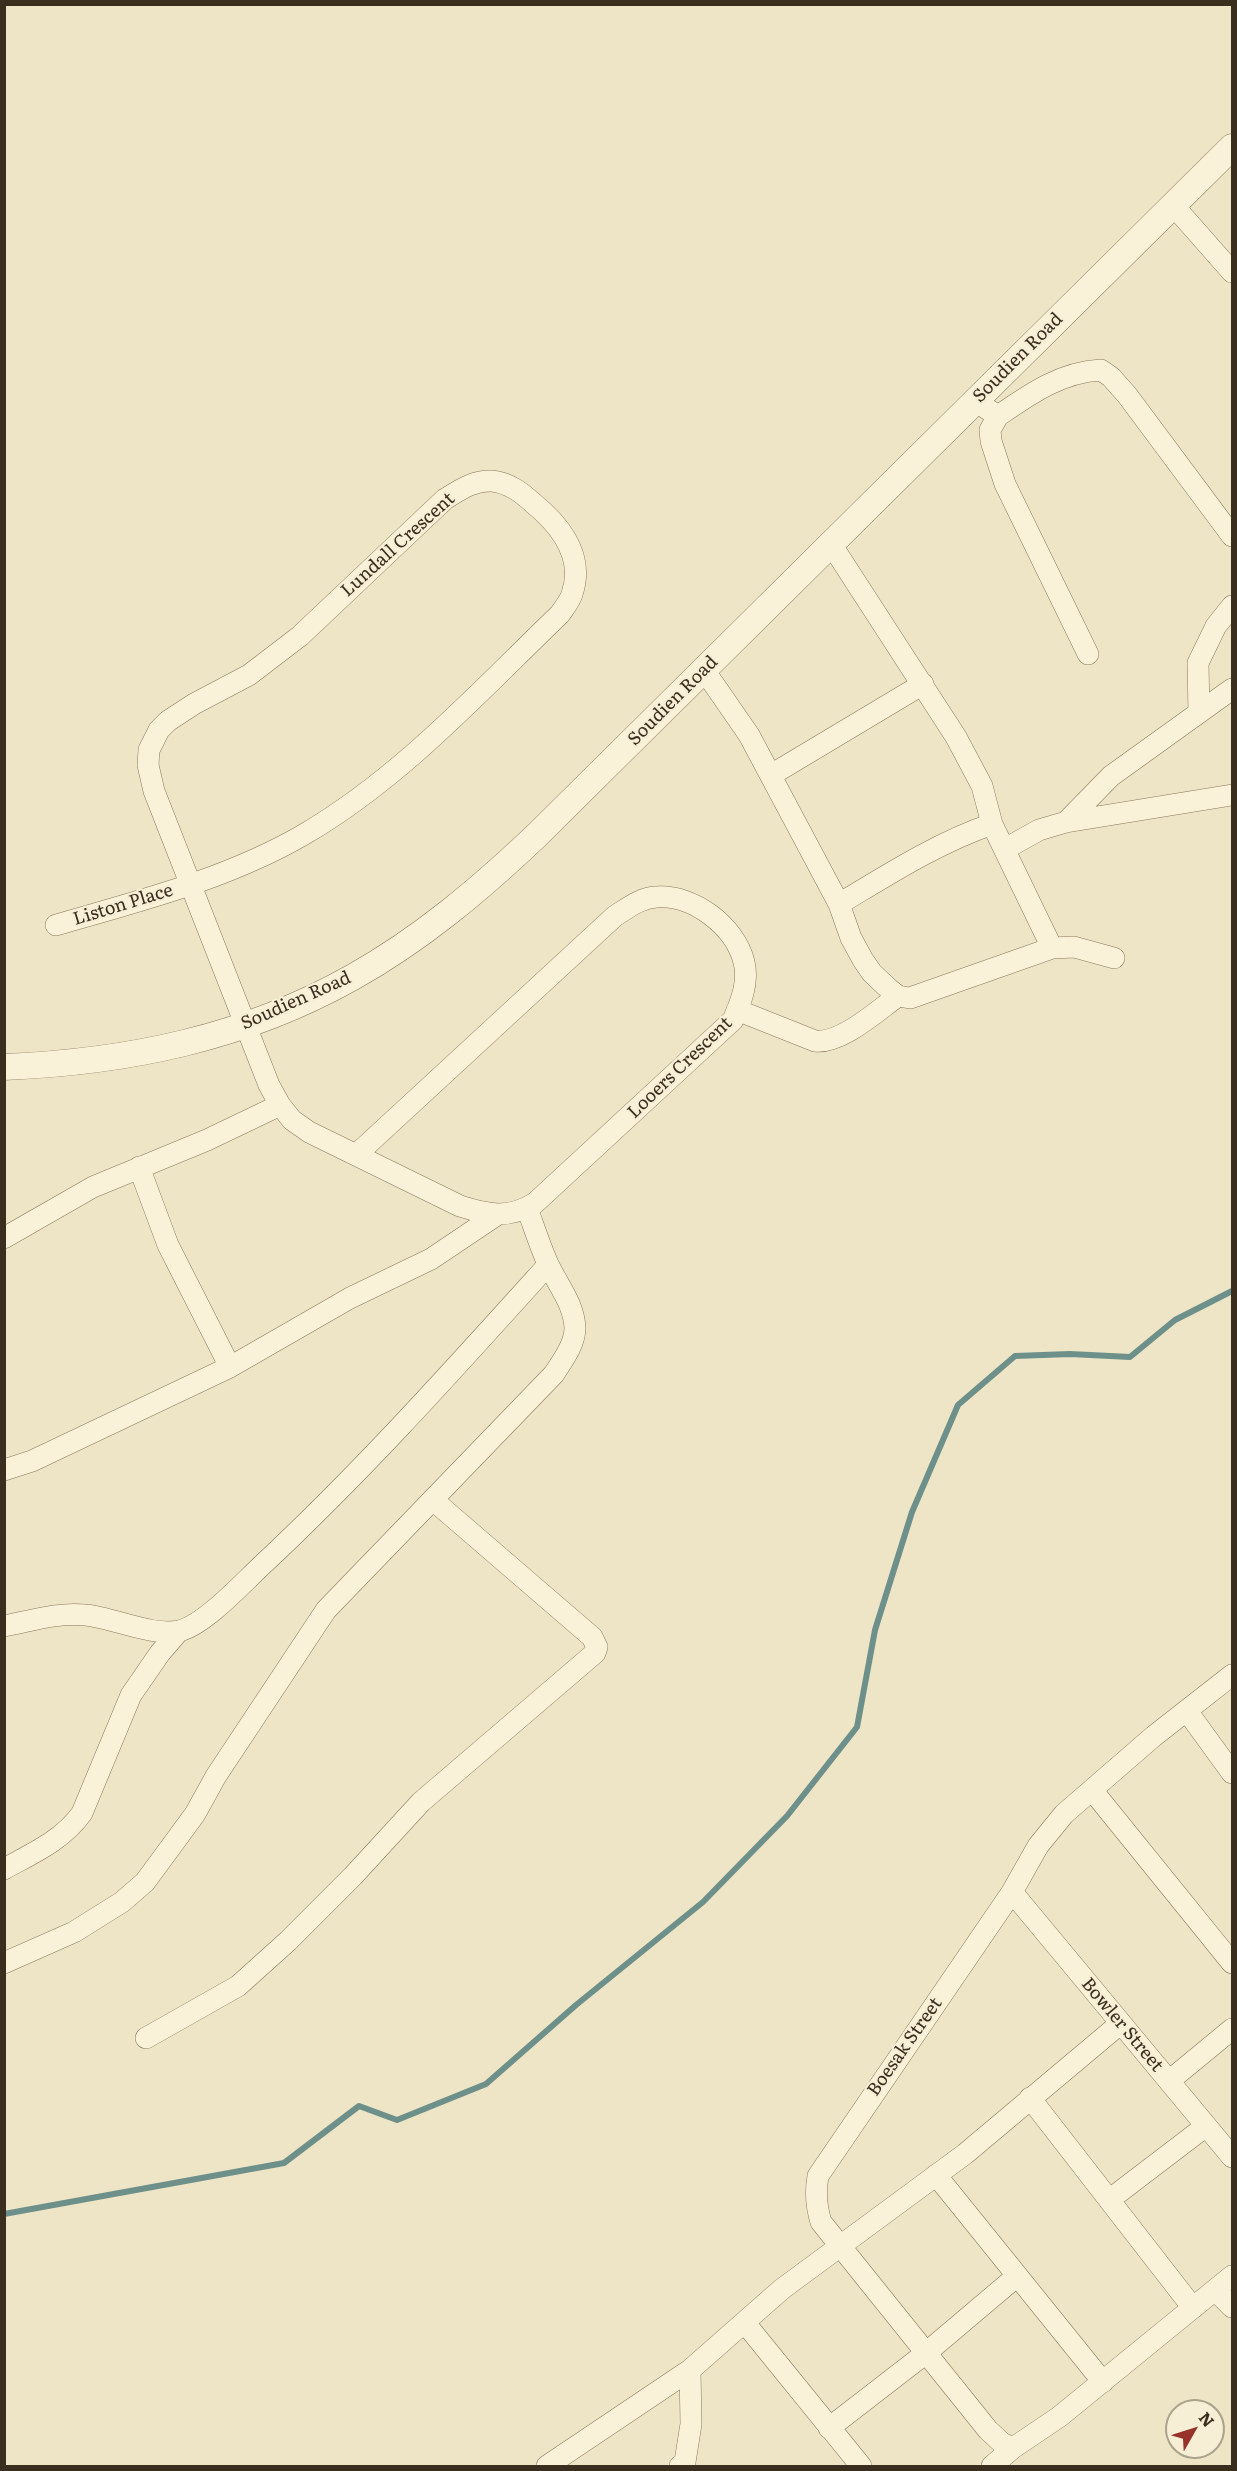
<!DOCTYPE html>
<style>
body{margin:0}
#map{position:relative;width:1237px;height:2471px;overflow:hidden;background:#eee5c6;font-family:Literata,serif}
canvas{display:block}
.frame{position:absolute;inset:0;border:6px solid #3a2e1f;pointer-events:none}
.north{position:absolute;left:1165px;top:2399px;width:60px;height:60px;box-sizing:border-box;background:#f6efd5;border:2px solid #aba28c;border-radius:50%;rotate:51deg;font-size:16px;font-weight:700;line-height:24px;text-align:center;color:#3a2e1f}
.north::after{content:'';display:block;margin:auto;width:21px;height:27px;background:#98332b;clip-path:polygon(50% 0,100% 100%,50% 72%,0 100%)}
</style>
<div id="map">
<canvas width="1237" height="2471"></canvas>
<div class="frame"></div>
<div class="north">N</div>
</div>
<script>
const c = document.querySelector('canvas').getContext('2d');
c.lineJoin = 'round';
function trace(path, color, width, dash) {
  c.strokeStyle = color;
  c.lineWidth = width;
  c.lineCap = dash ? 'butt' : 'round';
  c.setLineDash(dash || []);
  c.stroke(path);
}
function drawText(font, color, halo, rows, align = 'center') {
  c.font = font + ' Literata,serif';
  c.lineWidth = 4.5;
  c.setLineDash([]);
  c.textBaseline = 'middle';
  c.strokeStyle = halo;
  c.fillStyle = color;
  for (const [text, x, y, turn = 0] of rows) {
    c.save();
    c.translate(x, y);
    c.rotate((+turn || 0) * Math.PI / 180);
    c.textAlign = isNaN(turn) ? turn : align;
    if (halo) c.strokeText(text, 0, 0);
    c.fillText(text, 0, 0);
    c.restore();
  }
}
trace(new Path2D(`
 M4 2214 284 2163 359 2106 397 2120 486 2084 576 2005 703 1902 787 1816 857 1727 875 1630 912 1512 958 1405 1015 1356 1070 1354 1130 1357 1175 1320 1232 1291`), '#6e908a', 6);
const minor = new Path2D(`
 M1173 205 1232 272
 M975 401 998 416C1030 394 1061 372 1101 370L1111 377 1127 395 1232 536
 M998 416 990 430 991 441 1005 484 1088 654
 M831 544 956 737 982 786 992 824 1052 948
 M704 670 749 735 839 904 851 938 863 960 872 973 889 989 898 996 910 998 1052 948 1074 947 1114 958
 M1199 713 1198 663 1216 626 1232 606
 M771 775 923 684
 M1066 822 1111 776 1232 689
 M1005 849 1039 830 1066 822 1232 795
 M839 904C889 874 937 843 992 824
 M56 925C139 901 227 879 303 835 401 778 479 692 560 614 564 608 570 601 572 594 585 556 560 525 533 503 521 492 509 483 492 481 474 480 460 490 445 499L300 636 249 675 194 704 168 721 159 730 149 750 148 765 154 791 269 1085 280 1105 292 1120 309 1132 460 1206C488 1215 509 1219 535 1203L733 1020C741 1002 749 982 744 962 735 926 693 894 656 897 640 898 628 908 615 916L357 1154
 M737 1010 815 1041C841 1044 877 1011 898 996
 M139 1167 168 1245 230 1367
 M4 1238 93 1187 207 1140 280 1105
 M4 1470 32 1461 230 1367 350 1298 431 1259 495 1216
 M4 1626C31 1621 58 1612 85 1615 111 1617 154 1637 179 1631 204 1625 241 1585 260 1567 362 1472 455 1368 548 1265
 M1187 1711 1232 1773
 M1092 1790 1232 1963
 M4 1869C33 1853 63 1840 82 1813L131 1695 160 1653 179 1631
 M1012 1892 1232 2157
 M4 1963 74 1932 122 1902 145 1882 195 1814 216 1776 326 1610 554 1374C563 1360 575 1344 575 1328 574 1304 558 1285 548 1264 540 1246 534 1227 527 1208
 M146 2038 238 1986 288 1941 353 1876 421 1802 595 1653 597 1647 592 1637 433 1500
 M1169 2081 1232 2029
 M1030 2098 1193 2308
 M936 2175 1103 2382
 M1109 2200 1206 2126
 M1215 2290 1232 2307
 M745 2323 861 2466
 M829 2428 926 2353 1017 2276
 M1013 2448 1002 2443 988 2430 821 2222C816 2206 815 2193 818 2176L1012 1892 1038 1846 1064 1814 1154 1736 1232 1675
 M547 2466 690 2370 782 2289 965 2154 1121 2023
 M680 2466 685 2462 691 2424 690 2370
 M992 2466 1013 2448 1059 2417 1232 2276`);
const tertiary = new Path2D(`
 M4 1067C127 1062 245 1038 353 977 421 939 480 889 536 836L1232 147`);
trace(minor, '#8a775b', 22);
trace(tertiary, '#8a775b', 27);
trace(minor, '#f9f2d9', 21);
trace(tertiary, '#f9f2d9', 26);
drawText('18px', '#3a2e1f', '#f6efd5', [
 ["Soudien Road",1018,358,-45],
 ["Lundall Crescent",398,545,-42],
 ["Soudien Road",673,701,-45],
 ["Liston Place",123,905,-17],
 ["Soudien Road",296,1001,-24],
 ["Looers Crescent",680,1068,-44],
 ["Bowler Street",1122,2025,50],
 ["Boesak Street",905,2047,-55]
]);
</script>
